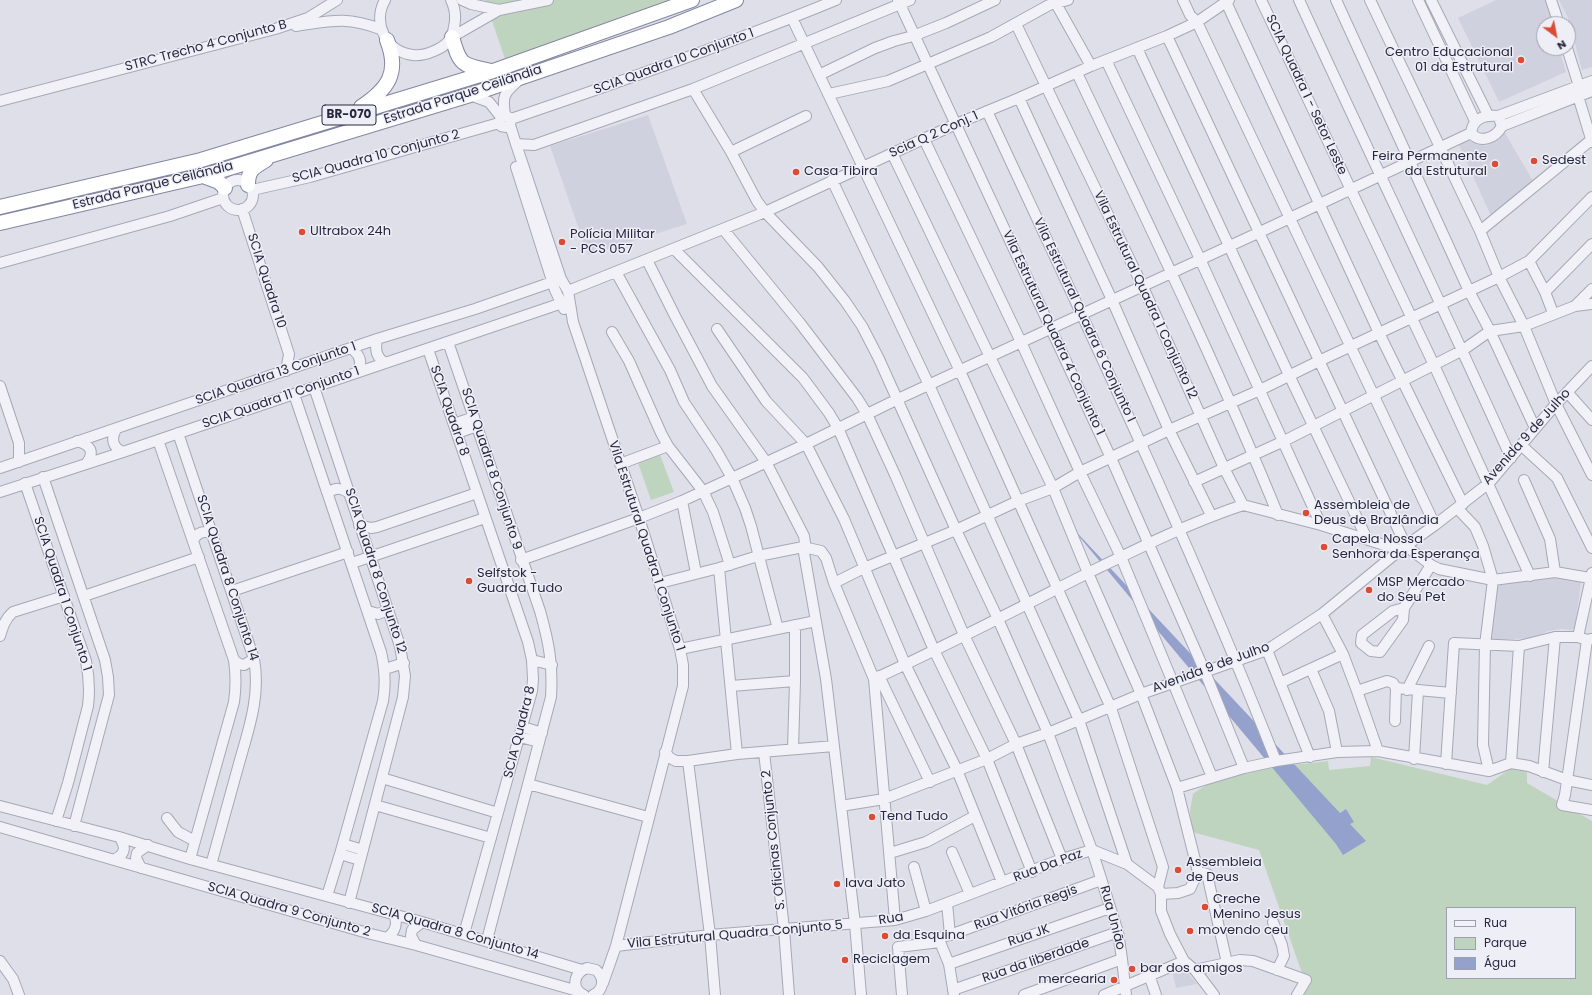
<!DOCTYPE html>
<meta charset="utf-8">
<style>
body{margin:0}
#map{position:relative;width:1592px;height:995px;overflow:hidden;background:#dedfe9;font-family:Poppins,sans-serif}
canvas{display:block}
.legend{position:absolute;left:1446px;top:907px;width:130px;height:72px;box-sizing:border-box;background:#eeeff6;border:1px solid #9e9fae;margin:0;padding:5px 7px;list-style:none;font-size:12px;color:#262841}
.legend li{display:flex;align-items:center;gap:8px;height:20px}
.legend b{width:20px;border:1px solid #9e9fae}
.north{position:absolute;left:1536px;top:16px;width:40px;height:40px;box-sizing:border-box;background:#eeeff6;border:1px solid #9e9fae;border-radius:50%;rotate:148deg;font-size:11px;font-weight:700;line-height:16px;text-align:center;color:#262841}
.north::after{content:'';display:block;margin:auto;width:14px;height:18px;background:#db4b36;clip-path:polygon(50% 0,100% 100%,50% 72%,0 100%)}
</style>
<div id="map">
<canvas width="1592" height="995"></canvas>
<ul class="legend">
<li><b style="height:5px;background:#f1f1f7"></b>Rua</li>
<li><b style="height:11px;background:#bed4bf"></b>Parque</li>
<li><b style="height:11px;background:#95a1cd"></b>Água</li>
</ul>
<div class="north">N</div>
</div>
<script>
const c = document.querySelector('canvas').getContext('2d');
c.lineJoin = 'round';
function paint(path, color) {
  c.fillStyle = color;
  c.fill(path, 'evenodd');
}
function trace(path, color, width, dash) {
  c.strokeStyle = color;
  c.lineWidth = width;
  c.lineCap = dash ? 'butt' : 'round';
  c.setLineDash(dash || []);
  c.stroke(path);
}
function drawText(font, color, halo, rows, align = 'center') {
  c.font = font + ' Poppins,sans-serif';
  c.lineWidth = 3;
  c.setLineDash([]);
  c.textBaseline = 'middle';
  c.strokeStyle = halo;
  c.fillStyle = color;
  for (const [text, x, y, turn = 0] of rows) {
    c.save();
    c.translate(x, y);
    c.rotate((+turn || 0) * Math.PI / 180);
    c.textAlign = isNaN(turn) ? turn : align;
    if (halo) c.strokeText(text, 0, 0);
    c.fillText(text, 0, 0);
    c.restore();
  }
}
paint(new Path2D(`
 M1496 0H1545L1552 24H1544V48H1559L1566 72 1499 102 1458 18Z
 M1559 0H1592V67L1582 70 1568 18Z
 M648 115 687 224 588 255 550 146Z
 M1505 133 1533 181 1491 216 1458 143 1466 140 1486 146Z
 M1560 577 1578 580 1581 583 1575 627 1572 630 1561 629 1548 631 1534 638 1492 640 1489 636 1495 586 1499 582Z
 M1185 969 1197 984 1176 988 1172 971Z`), '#d0d1de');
paint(new Path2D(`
 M485 0H694L510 74Z
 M660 455 674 492 651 500 638 463Z
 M1371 757 1487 785 1514 766 1527 768V783L1592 821V995H1303V976L1259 850 1192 832 1190 811 1193 794C1226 768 1287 767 1328 761L1329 770 1370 766ZM1447 908H1575V978H1447Z`), '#bed4bf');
paint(new Path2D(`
 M1067 522 1340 813 1346 809 1354 822 1350 824 1366 841 1343 855 1336 844Z`), '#95a1cd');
const minor = new Path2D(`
 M385 0C372 23 386 52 413 55 420 56 427 54 434 51 446 46 452 40 454 27 456 18 455 8 451 0
 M462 0 471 4 499 10 548 0
 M898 0 1111 458 1205 672 1244 768
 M1054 0 1091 66
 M1183 0 1190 15 1197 22 1435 525
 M1261 0 1434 365 1530 576
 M1299 0C1369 153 1442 304 1511 458
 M1336 0 1469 291 1490 331 1535 428
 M1370 0 1480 231 1499 277 1524 326 1556 404 1592 475
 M1418 0 1475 121
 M1431 0 1488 115
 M1551 0 1559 24
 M1226 2 1379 333 1463 504
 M792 18 960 371 1111 708 1163 867 1158 887
 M1016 24 1143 287 1224 468 1243 505
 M296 26C331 21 346 16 380 29
 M1167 36 1406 546 1431 565 1439 569 1493 580 1555 572 1590 578
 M452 37 499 10
 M1137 48 1289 375 1367 539
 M1567 48 1579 86
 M1106 60 1200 259 1321 525
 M1077 73C1146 219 1217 365 1278 515
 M819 75 875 48 894 41 913 36 946 23 995 0
 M693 89 731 152 757 201 765 212 818 267 845 301 862 326 879 359 956 530 998 619 1048 733 1092 850 1118 932 1122 959 1126 995
 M829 94 888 81 991 37 1049 5 1068 0
 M470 95 489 102 501 117
 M1578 96 1592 142
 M1019 98 1112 300 1169 430 1211 515
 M0 101 275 29 308 18 337 0
 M987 111C1087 326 1189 540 1276 761
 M505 115C502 96 504 93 518 81
 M1498 116 1592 81
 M511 119C620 82 729 44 836 0
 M510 125 506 127 501 126 499 123 501 117 505 115 511 119 510 125 516 144 561 279 568 291 573 322 639 518 680 649 683 665V686L616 946 603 983
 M1502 126 1498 116C1484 115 1473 118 1471 133 1480 144 1496 138 1502 126L1592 91
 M924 139 1021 342 1080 472 1121 557 1212 777
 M516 144 534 145 693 89 910 0
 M731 152 806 116
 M892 153 1053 488 1088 573 1141 694 1177 788 1198 872 1190 889 1178 893 1161 894
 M516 167 555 290 564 309
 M832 180 929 385 1079 720 1127 864
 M223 195a15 15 0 1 1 30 0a15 15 0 1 1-30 0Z
 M252 190 310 177 499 123
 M242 209 289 354 286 371
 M723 229 800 323 857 398 867 414 896 477 964 635 1016 744 1062 859
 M1480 231 1591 140
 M674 249 803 378 829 413 838 428 934 650 987 759 1032 872
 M647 260 675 316 712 386 766 462 804 536 805 543 803 547 826 679 855 924 861 995
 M1529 261 1545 292 1553 313
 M0 263 170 216 223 198
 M616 272 670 370 684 402 716 450 732 478 745 508 751 526 778 629
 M568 291 765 212 956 124 1019 98 1091 66 1167 36 1197 22 1229 0
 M1545 292 1592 244
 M1575 306 1592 289
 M717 329 766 401 806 444 844 519 905 664 957 770 1002 882
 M612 332 629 361 661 433 668 446 703 491 713 512 730 565
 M377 339C375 350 376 357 385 363
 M448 342 540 611C549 643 553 664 551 697L487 940
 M352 349C360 355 363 363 357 372
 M428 349 528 642 532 660 533 679 532 691 464 934
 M0 386 19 443V462
 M314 387 400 646 405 676 403 697 349 903
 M1567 392 1592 420
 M294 394 381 652C385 669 386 684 383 701L340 854 327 896
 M454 424 474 417
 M116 429C111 439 112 447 123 452
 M178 433 254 659C261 696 248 731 238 767 229 799 220 832 211 865
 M457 433 477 426
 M158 440 234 660C236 674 236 688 234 702L190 859
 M77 441C91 445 95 452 86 464
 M1521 445 1557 478 1592 548
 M620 464 668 446
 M0 468 377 339 475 309 561 279
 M43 477 105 660 108 677 109 695 74 826
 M1524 480 1550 539 1555 572
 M1194 482 1284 441 1402 381 1463 350 1490 331 1524 326 1575 306 1592 304
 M25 483 86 661C89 676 90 690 88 706L68 783 56 821
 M0 492 123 452 568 301
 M328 493C336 487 341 488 349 493
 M682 501 696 573
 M1243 505 1321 525 1400 550
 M1457 508 1475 527 1483 546 1493 580 1485 645 1483 745 1489 771
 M359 525 371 528 377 527 477 493
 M193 540C198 532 204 530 212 534
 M521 560 639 518 682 501 806 444 898 399 1260 232 1471 133
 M352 563 485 518
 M719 568 737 754
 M660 583 719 568 758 556 803 547 821 551 826 558 834 583 874 679 895 920
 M834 583 864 568 956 530 1018 501 1053 488 1080 472 1169 430 1260 390 1319 361 1499 277 1529 261 1592 197
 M232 591 348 552
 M84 596 199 557
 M1404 608 1403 620 1380 652 1371 651 1361 643 1362 635 1393 611 1404 608 1431 565
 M368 611 378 614 388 610
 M1322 614 1343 654 1357 691 1378 751
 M0 636C3 626 5 619 13 612L64 596
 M1578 637 1592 573
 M1587 640 1565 795 1562 805 1592 810
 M680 649 816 621
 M1267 650 1310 757
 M234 660 239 664 244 665 254 659
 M532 660 552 665
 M385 669 404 663
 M1311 669 1329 711 1337 752
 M879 676 930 782
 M874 679C946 646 1017 609 1088 573 1139 548 1189 523 1243 505
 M1280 683 1343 654
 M731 686 795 681
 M1396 688 1451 693
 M1407 690 1429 646
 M1357 691 1387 681 1393 683 1396 688 1395 721
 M523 727 542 733
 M520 737 539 742
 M793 749 795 681V625
 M665 752 670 758 676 761H688L737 754 834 746
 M764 752 784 929 789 995
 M1414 759 1418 691
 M688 761 710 935 715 995
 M1511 763 1519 646
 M1446 764 1454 643 1519 646 1555 637H1578L1587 640 1592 639
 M1543 772 1555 637
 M382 778 498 813
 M528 784 648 817
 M1177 788 1244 768 1276 761 1337 752 1378 751 1489 771 1511 763 1529 766 1567 780 1592 785
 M375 805 491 838
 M0 806 119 837 190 859 422 922 582 970
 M841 806 884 799 987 759 1016 744 1048 733 1141 694 1267 650 1322 614 1400 550 1435 525 1489 483 1556 404 1592 366
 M167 818 178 832 195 841
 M0 827 371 934 416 945 578 991
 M343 844 363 850
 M952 852 970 894
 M890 853 926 842 975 816
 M340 854 360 860
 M115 859C126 854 126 846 119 837
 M914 867 926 911
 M141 868 136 858 137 853 148 845
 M1198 872 1207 874 1227 963
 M1273 922 1282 945 1284 956 1277 970
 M950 935 1101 880
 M387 938C396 931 398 924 394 914
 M940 942 949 964 954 995
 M416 945 411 936 412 930 422 922
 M616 946 710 935 895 920 926 911 1062 859 1092 850 1127 864 1158 887 1161 894V911L1170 934 1184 961 1195 970 1214 995
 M0 961 13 979 19 995
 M949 964 1110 908
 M1195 970 1240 960 1253 961 1306 980 1297 995
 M1149 975 1156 995
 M953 990 1118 932
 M584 995C571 989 573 973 587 968L596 970C605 978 604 990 593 995
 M902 995 898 947 940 942 942 937 950 935 947 903
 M1024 995 1122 959
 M1104 995 1184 961`);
const highway = new Path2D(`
 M452 37C460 66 462 65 491 71
 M361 107C388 89 400 73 387 40
 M203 176 219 182 225 188
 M248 185C248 170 253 168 266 160
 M0 207 201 160 493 71 692 0
 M0 223 203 176 470 95 669 27 736 0`);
trace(minor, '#a7a8b7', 12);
trace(highway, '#8487a1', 16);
trace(minor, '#f1f1f7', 10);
trace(highway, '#fff', 14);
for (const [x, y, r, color] of [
 [1521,60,4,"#db4b36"],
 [1534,161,4,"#db4b36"],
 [1495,164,4,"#db4b36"],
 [796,172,4,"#db4b36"],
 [302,232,4,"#db4b36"],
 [562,242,4,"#db4b36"],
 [1306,513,4,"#db4b36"],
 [1324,547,4,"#db4b36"],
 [469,581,4,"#db4b36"],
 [1369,590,4,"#db4b36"],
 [872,817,4,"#db4b36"],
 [1178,870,4,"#db4b36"],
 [837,884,4,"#db4b36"],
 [1205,907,4,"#db4b36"],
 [1190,931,4,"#db4b36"],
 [885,936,4,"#db4b36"],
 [845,960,4,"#db4b36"],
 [1132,969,4,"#db4b36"],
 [1114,980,4,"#db4b36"]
]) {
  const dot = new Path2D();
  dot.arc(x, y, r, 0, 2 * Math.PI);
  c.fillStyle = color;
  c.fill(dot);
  trace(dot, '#eeeff6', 1.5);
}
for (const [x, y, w] of [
 [349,115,54]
]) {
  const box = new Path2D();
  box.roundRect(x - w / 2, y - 10, w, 20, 3);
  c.fillStyle = '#eeeff6';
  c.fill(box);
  trace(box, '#262841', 1);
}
drawText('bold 12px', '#262841', null, [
 ["BR-070",349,115]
]);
drawText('13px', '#262841', '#eeeff6', [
 ["STRC Trecho 4 Conjunto B",206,46,-15],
 ["SCIA Quadra 10 Conjunto 1",674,62,-20],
 ["Estrada Parque Ceilândia",463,95,-18],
 ["SCIA Quadra 1 - Setor Leste",1306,95,65],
 ["Scia Q 2 Conj. 1",934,135,-24],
 ["SCIA Quadra 10 Conjunto 2",376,157,-15],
 ["Estrada Parque Ceilândia",153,186,-14],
 ["SCIA Quadra 10",266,281,72],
 ["Vila Estrutural Quadra 1 Conjunto 12",1145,295,65],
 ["Vila Estrutural Quadra 6 Conjunto I",1084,320,65],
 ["Vila Estrutural Quadra 4 Conjunto 1",1053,333,65],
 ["SCIA Quadra 13 Conjunto 1",276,374,-19],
 ["SCIA Quadra 11 Conjunto 1",281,398,-19],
 ["SCIA Quadra 8",449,411,71],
 ["Avenida 9 de Julho",1527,437,-48],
 ["SCIA Quadra 8 Conjunto 9",491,469,72],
 ["Vila Estrutural Quadra 1 Conjunto 1",646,546,72],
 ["SCIA Quadra 8 Conjunto 12",375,571,72],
 ["SCIA Quadra 8 Conjunto 14",227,578,72],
 ["SCIA Quadra 1 Conjunto 1",62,594,72],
 ["Avenida 9 de Julho",1211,668,-20],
 ["SCIA Quadra 8",520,732,-76],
 ["S. Oficinas Conjunto 2",774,840,-96],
 ["Rua Da Paz",1048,866,-20],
 ["Rua Vitória Regis",1026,908,-20],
 ["SCIA Quadra 9 Conjunto 2",289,910,16],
 ["Rua União",1112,918,75],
 ["Rua",891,919,-9],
 ["SCIA Quadra 8 Conjunto 14",455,932,16],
 ["Vila Estrutural Quadra Conjunto 5",735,935,-5],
 ["Rua JK",1029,936,-19],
 ["Rua da liberdade",1036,961,-19]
]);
drawText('13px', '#262841', '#eeeff6', [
 ["Centro Educacional",1513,53,"right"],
 ["01 da Estrutural",1513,68,"right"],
 ["Feira Permanente",1487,157,"right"],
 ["da Estrutural",1487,172,"right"],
 ["Sedest",1542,161],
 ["Casa Tibira",804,172],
 ["Ultrabox 24h",310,232],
 ["Polícia Militar",570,235],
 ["- PCS 057",570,250],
 ["Assembleia de",1314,506],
 ["Deus de Brazlândia",1314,521],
 ["Capela Nossa",1332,540],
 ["Senhora da Esperança",1332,555],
 ["Selfstok -",477,574],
 ["Guarda Tudo",477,589],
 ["MSP Mercado",1377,583],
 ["do Seu Pet",1377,598],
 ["Tend Tudo",880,817],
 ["Assembleia",1186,863],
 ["de Deus",1186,878],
 ["lava Jato",845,884],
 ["Creche",1213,900],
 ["Menino Jesus",1213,915],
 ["movendo ceu",1198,931],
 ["da Esquina",893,936],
 ["Reciclagem",853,960],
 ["bar dos amigos",1140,969],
 ["mercearia",1106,980,"right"]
], 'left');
</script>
